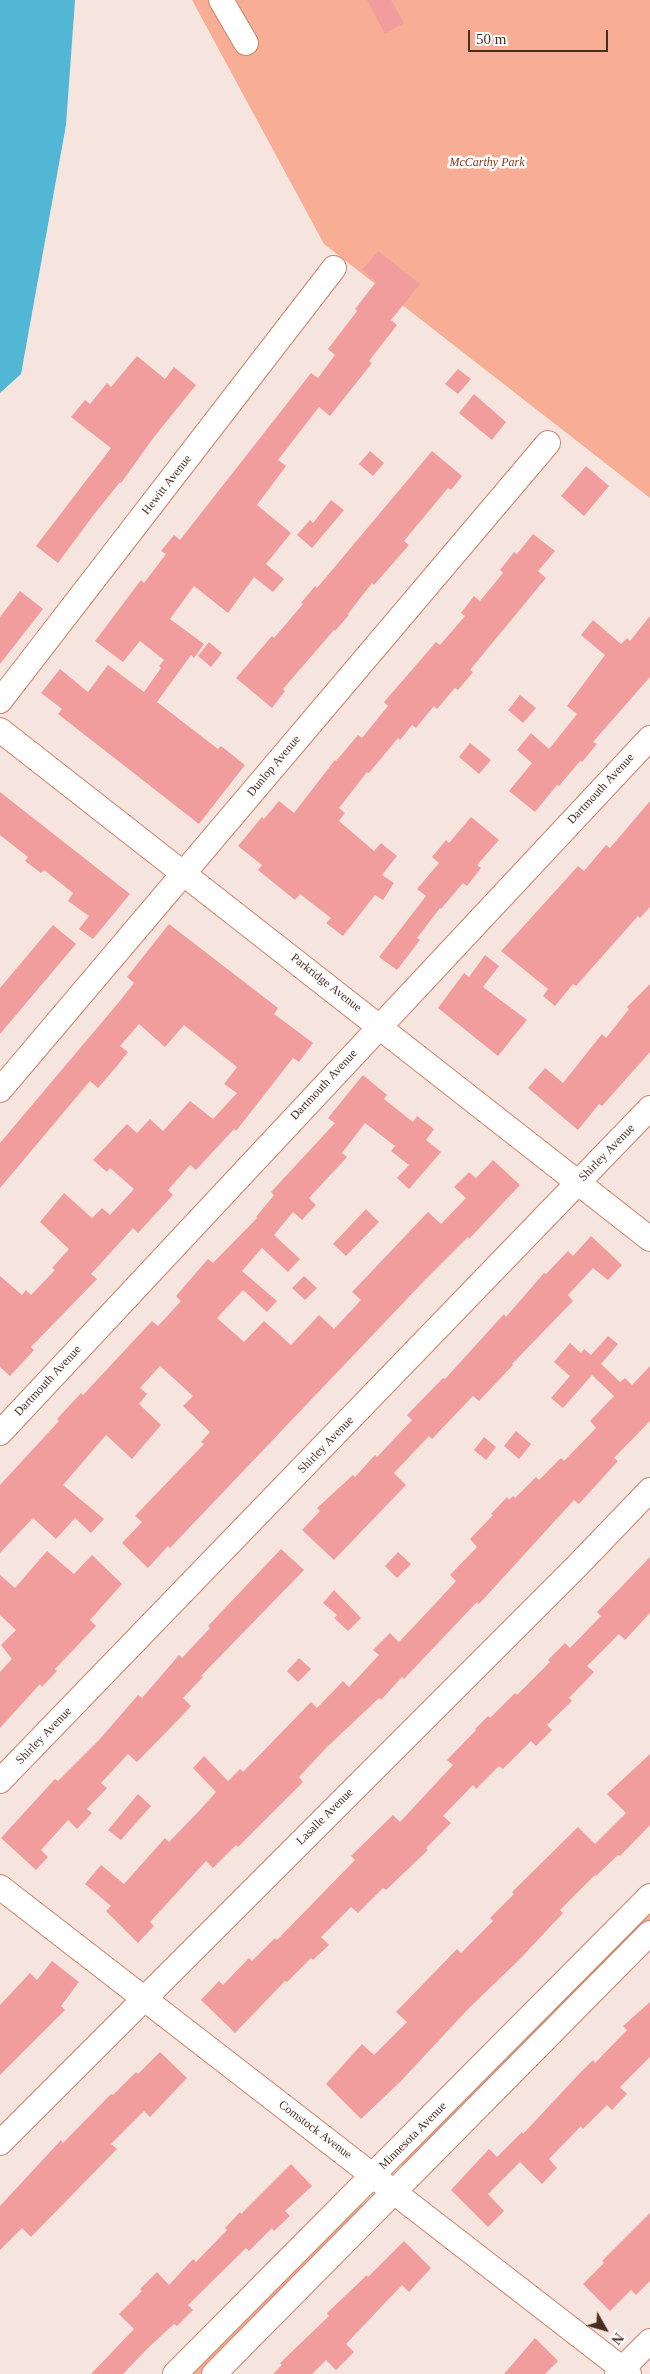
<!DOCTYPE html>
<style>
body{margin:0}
#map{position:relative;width:650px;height:2374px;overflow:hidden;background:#f6e5df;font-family:Georgia,serif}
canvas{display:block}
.north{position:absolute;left:580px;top:2304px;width:50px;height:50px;-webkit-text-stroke:4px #fff;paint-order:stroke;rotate:128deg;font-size:14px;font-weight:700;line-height:20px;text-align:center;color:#4b2c21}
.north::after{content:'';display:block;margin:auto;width:18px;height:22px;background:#4b2c21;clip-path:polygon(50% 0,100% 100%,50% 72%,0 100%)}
.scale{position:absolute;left:468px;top:30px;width:140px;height:22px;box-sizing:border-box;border:2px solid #4b2c21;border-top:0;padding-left:6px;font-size:15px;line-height:18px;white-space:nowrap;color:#4b2c21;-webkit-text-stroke:4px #fff;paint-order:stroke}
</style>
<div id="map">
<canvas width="650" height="2374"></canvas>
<div class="north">N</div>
<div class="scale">50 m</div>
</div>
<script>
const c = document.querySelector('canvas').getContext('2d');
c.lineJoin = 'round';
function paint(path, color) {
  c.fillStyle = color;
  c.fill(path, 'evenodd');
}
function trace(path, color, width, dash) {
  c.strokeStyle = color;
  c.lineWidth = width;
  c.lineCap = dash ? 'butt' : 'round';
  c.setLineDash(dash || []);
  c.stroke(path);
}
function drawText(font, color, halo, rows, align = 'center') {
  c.font = font + ' Georgia,serif';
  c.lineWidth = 5;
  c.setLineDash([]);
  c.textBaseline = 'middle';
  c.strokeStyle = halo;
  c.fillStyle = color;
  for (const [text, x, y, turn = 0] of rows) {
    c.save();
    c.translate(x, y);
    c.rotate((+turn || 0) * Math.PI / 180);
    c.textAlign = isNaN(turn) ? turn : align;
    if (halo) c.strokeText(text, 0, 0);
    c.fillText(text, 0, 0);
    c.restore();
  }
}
paint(new Path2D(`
 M192 0H650V498L324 244Z
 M650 1909V1920L407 2165H402L401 2162Z
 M361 2203 364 2207 363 2210 200 2374H189Z`), '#f8ae94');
paint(new Path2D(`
 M0 0H75L66 125 21 374 0 393Z`), '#52b7d4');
paint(new Path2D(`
 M367 0H391L404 23 385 34Z
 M378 251 420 284 391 320 397 325 369 361 372 363 330 416 319 407 278 460 286 466 257 505 291 533 266 564 284 579 273 592 254 577 228 613 194 586 170 619 204 644 194 658 191 655 157 702 218 749 221 746 245 765 199 824 58 714 62 709 41 693 60 669 88 692 108 665 144 692 161 668 159 666 164 660 140 641 123 662 95 641 141 580 144 583 166 554 161 551 174 535 180 540 311 373 318 378 335 355 328 349 354 315 357 311 355 309 376 282 362 270Z
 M137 356 165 379 174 367 196 385 154 437 121 483 120 482 92 517 58 563 36 546 111 448 71 417 85 400 90 404 107 383 111 387Z
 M458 369 471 379 458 394 445 384Z
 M474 394 506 422 492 440 459 413Z
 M370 451 384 463 373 476 359 464Z
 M432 451 462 476 451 490 448 488 404 541 409 545 374 585 372 583 348 614 349 615 335 631 334 630 283 689 285 691 272 708 236 678 272 636 274 638 303 604 301 603 315 586 317 588Z
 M586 466 609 486 584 516 561 496Z
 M331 500 344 510 312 548 297 535 310 520 313 523Z
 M533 534 555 551 538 571 546 578 470 670 473 672 458 690 455 688 437 709 434 706 416 728 412 725 400 740 398 738 369 773 367 772 339 808 345 813 339 821 374 851 381 843 397 856 382 875 394 883 383 900 375 895 343 936 326 923 331 918 300 894 295 900 258 870 262 865 238 846 262 817 264 819 279 801 294 813 335 760 336 761 358 735 362 738 388 706 384 702 417 664 436 642 440 645 465 616 461 613 474 596 480 601 503 573 500 570 514 552 517 554Z
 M20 591 43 609 0 664V617Z
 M650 616V677L593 742 597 744 582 762 580 761 559 786 557 785 535 812 509 791 532 763 517 750 531 733 549 749 577 714 567 706 605 655 581 635 593 620 621 644 627 638 630 641Z
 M209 642 222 653 211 667 198 656Z
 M520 695 536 708 523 723 508 710Z
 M470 743 491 760 479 774 459 757Z
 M0 792 130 894 93 939 79 929 89 916 68 901 73 893 44 870 41 873 25 861 28 857 0 835Z
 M650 801V907L640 918 638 916 576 986 573 984 555 1006 543 996 548 989 501 951 578 866 584 871 606 845 610 848Z
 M471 817 499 840 477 865 481 868 467 886 463 883 441 909 440 908 417 938 420 940 397 970 379 957 426 896 417 889 439 863 432 857 446 840 449 843Z
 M169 924 278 1008 274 1014 313 1043 299 1062 293 1058 236 1131 234 1129 196 1170 190 1165 168 1190 173 1195 138 1233 133 1228 91 1274 97 1279 31 1347 34 1350 10 1376 0 1367V1276L22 1295 26 1290 31 1295 55 1270 52 1268 69 1249 40 1222 64 1193 92 1218 102 1208 110 1215 134 1189 110 1168 107 1172 93 1160 127 1124 137 1133 150 1119 163 1131 190 1101 213 1119 237 1093 224 1084 237 1067 184 1025 165 1047 139 1024 120 1046 128 1052 117 1066 98 1088 90 1081 0 1188V1143L119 1002 134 983 127 977Z
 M53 925 76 944 0 1034V988Z
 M485 955 499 966 483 987 527 1020 498 1056 438 1008 464 973 469 977Z
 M650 984V1052L602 1106 599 1104 578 1130 528 1088 545 1068 563 1083 602 1034 606 1038 629 1009 627 1007Z
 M363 1075 387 1095 384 1099 413 1122 417 1116 434 1129 426 1140 441 1152 409 1189 397 1178 409 1165 391 1151 395 1146 365 1123 342 1153 347 1157 309 1198 316 1205 302 1220 293 1212 274 1235 300 1259 288 1272 262 1248 242 1271 277 1301 267 1312 243 1290 217 1318 244 1342 264 1321 291 1345 319 1315 334 1329 361 1300 352 1292 428 1212 441 1224 466 1198 454 1187 469 1172 476 1178 493 1160 520 1185 469 1239 468 1237 425 1280 170 1548 168 1546 148 1568 122 1543 142 1522 135 1516 204 1444 201 1442 210 1432 183 1406 193 1396 160 1366 140 1388 147 1394 139 1404 161 1425 132 1459 106 1435 63 1485 104 1519 91 1533 75 1518 56 1539 33 1518 0 1553V1485L59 1421 57 1419 81 1393 83 1395 152 1321 158 1326 181 1301 176 1296 208 1259 213 1263 257 1218 256 1217 274 1195 271 1192 335 1123 328 1118Z
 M366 1209 379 1222 346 1256 333 1244Z
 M591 1236 622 1265 608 1280 593 1268 568 1295 573 1301 512 1364 513 1365 479 1401 473 1396 432 1439 429 1436 394 1473 406 1485 334 1560 302 1530 320 1511 317 1508 353 1475 355 1477 375 1455 377 1457 412 1420 407 1415 443 1378 445 1379 504 1314 506 1317 544 1273 546 1274 568 1251 573 1256Z
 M304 1276 317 1288 305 1300 292 1288Z
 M608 1336 618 1344 601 1364 620 1382 625 1378 632 1385 650 1366V1421L614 1458 618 1461 579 1504 574 1500 479 1604 477 1602 404 1679 402 1677 381 1700 379 1698 327 1747 299 1777 303 1782 238 1847 236 1845 213 1868 206 1861 150 1922 154 1926 138 1943 106 1911 111 1906 85 1884 101 1865 124 1884 165 1838 169 1842 200 1810 216 1792 193 1768 204 1756 228 1781 240 1769 243 1772 311 1702 317 1708 343 1681 349 1687 379 1655 373 1650 390 1633 399 1642 434 1605 456 1581 450 1575 477 1547 470 1539 493 1515 491 1514 507 1497 509 1500 513 1496 515 1498 536 1477 539 1480 561 1458 564 1461 596 1428 590 1421 614 1396 592 1375 563 1408 551 1398 570 1376 554 1362 570 1343 581 1353 584 1349 591 1355Z
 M516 1431 531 1444 519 1459 504 1446Z
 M484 1437 496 1447 486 1460 474 1450Z
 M281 1549 304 1570 201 1676 203 1677 183 1698 191 1706 179 1719 137 1762 128 1754 101 1783 107 1788 87 1809 92 1813 77 1829 68 1820 41 1850 48 1857 36 1870 1 1838 55 1779 58 1781 99 1740 138 1695 142 1698 179 1655 182 1658 210 1628 208 1626Z
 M47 1551 74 1574 92 1555 122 1584 90 1620 96 1626 55 1669 57 1671 42 1687 40 1684 0 1728V1672L12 1659 1 1645 16 1630 0 1615V1575L15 1588Z
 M398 1552 411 1564 397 1578 385 1566Z
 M650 1557V1613L625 1640 619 1634 587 1666 594 1672 569 1698 572 1701 547 1725 552 1730 536 1746 531 1741 503 1769 499 1766 476 1789 473 1785 443 1816 451 1823 426 1848 428 1850 386 1890 383 1888 358 1913 351 1907 321 1937 329 1945 313 1960 311 1958 287 1982 285 1981 235 2033 201 2000 219 1981 223 1985 249 1958 252 1961 275 1938 277 1940 355 1860 351 1856 393 1815 400 1822 453 1765 447 1760 476 1730 475 1729 488 1716 490 1718 515 1693 517 1695 550 1662 548 1660 565 1643 570 1648 601 1616 597 1612Z
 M334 1590 361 1618 348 1631 334 1618 337 1615 323 1603Z
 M299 1658 311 1669 298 1682 287 1671Z
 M650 1754V1825L620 1856 618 1855 596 1876 595 1875 560 1910 563 1913 519 1960 469 2008 401 2081 361 2119 326 2084 362 2044 374 2055 407 2022 396 2012 457 1949 461 1953 493 1921 490 1918 514 1894 512 1892 578 1827 595 1844 626 1813 607 1794Z
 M138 1794 151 1806 121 1840 108 1830Z
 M52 1961 79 1982 61 2006 65 2010 0 2075V2005L30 1973 37 1980Z
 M650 2002V2057L620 2087 627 2094 612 2110 607 2105 583 2129 581 2126 549 2159 557 2168 542 2184 520 2162 488 2194 504 2211 488 2227 451 2190 489 2149 497 2157 522 2132 523 2134 577 2076 593 2060 595 2063 627 2030 623 2026Z
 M160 2052 187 2078 150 2117 144 2111 111 2144 117 2149 31 2237 22 2228 0 2250V2206L61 2140 63 2143 111 2094 113 2095 136 2072 138 2074Z
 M291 2164 312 2186 285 2211 290 2216 274 2231 272 2228 249 2251 246 2248 188 2305 193 2310 177 2326 174 2324 150 2346 123 2374H91L134 2329 119 2314 142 2291 140 2289 157 2272 169 2285 193 2259 196 2262 227 2230 225 2228 240 2212 241 2214Z
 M650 2213V2281L636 2295 631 2290 610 2311 583 2284 604 2263 602 2261Z
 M404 2241 431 2268 409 2292 402 2285 346 2344 354 2352 336 2370 326 2360 312 2374H273L282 2365 280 2363 329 2316 327 2313 367 2275 368 2277Z
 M535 2338 558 2361 545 2374H504Z`), '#f19d9d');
const minor = new Path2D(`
 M221 0 246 43
 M0 701 334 268
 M0 730 650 1239
 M0 1090 548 443
 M0 1433 650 738
 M0 1781 650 1108
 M0 1887 629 2374
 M0 2143 578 1565 650 1490
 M175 2374 650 1896
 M214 2374 650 1933
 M617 2374 650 2341`);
trace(minor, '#cd8369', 26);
trace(minor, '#fff', 24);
drawText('italic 12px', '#883617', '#fff', [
 ["McCarthy Park",487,163]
]);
drawText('12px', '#4b2c21', '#fff', [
 ["Hewitt Avenue",167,485,-52],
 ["Dunlop Avenue",274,766,-50],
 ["Dartmouth Avenue",601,789,-47],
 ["Parkridge Avenue",326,983,38],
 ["Dartmouth Avenue",324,1085,-47],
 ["Shirley Avenue",607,1153,-46],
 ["Dartmouth Avenue",48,1381,-47],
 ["Shirley Avenue",326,1445,-46],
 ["Shirley Avenue",44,1736,-46],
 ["Lasalle Avenue",325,1817,-45],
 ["Comstock Avenue",315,2130,37],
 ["Minnesota Avenue",413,2136,-45]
]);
</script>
